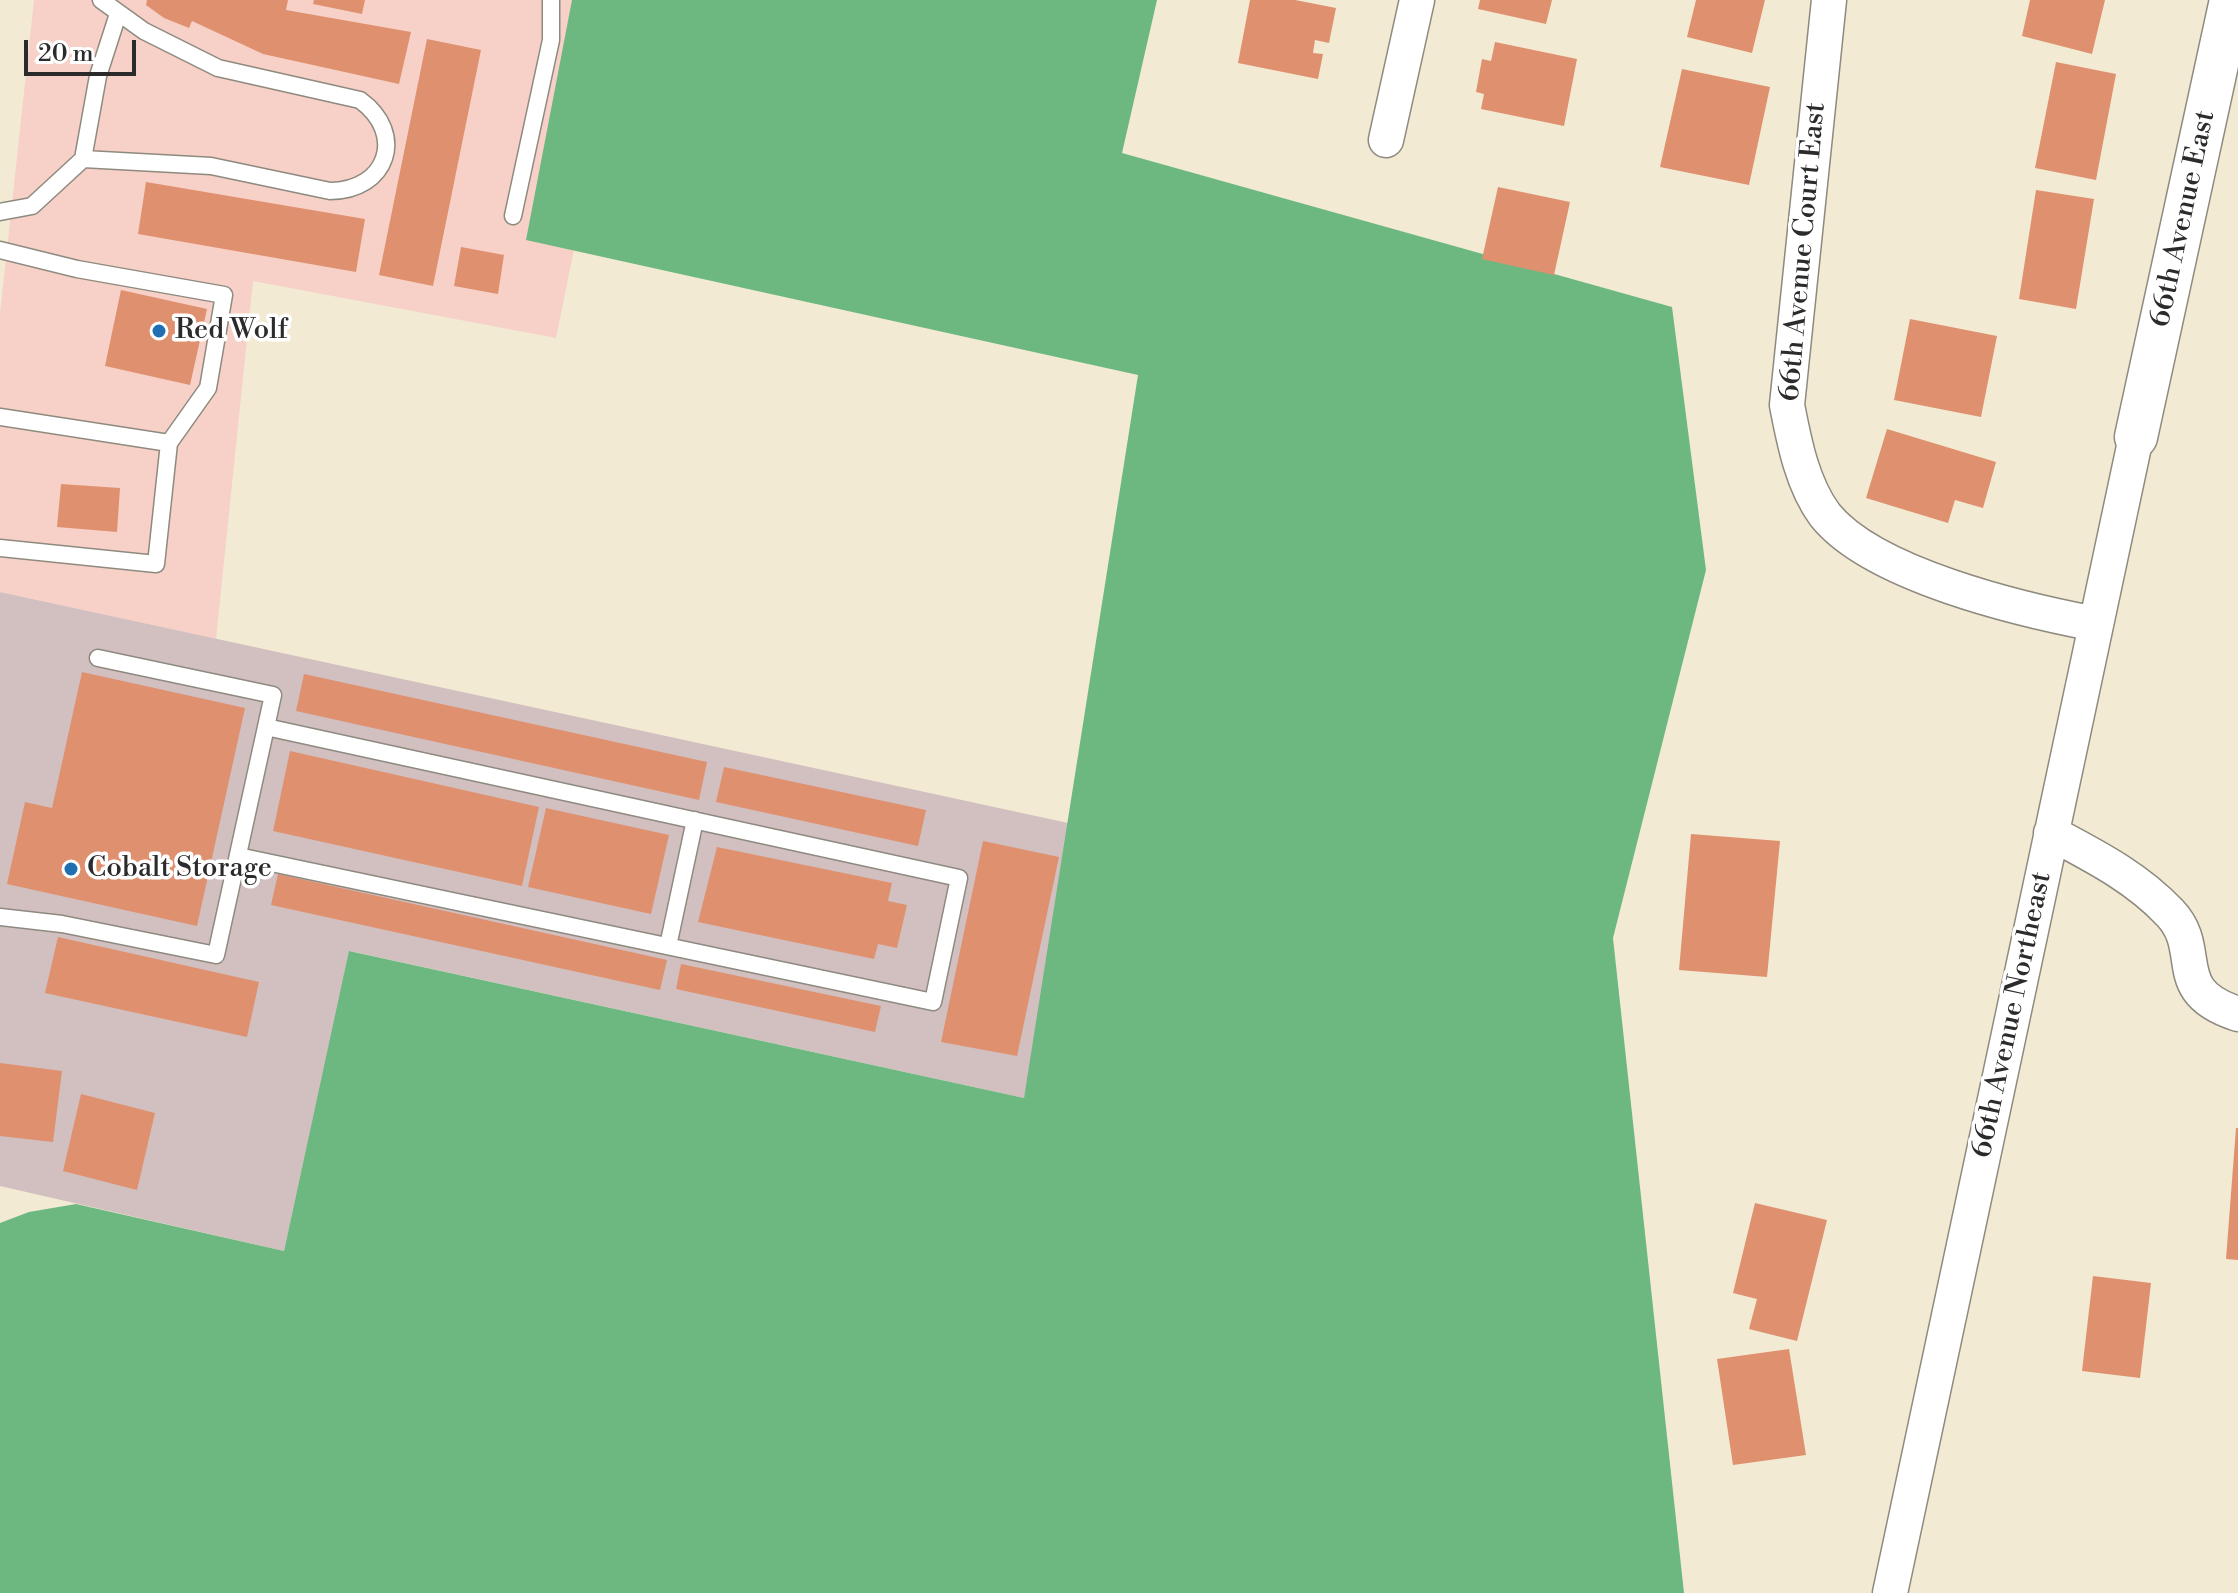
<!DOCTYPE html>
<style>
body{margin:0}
#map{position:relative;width:2238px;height:1593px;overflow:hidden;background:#f2ead3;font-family:"Libre Bodoni",serif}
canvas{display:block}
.scale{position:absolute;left:24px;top:40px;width:112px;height:36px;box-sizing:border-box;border:4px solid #2b2b2b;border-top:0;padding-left:10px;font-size:24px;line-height:28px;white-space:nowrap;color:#2b2b2b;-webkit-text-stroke:6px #fff;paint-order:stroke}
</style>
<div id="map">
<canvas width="2238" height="1593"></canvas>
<div class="scale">20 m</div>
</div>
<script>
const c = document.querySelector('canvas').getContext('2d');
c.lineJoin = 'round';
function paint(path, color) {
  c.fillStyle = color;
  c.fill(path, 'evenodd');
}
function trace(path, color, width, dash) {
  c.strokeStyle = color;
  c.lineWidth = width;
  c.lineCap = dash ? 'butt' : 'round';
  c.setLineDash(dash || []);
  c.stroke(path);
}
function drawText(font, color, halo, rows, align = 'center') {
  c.font = font + ' "Libre Bodoni",serif';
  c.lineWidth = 7;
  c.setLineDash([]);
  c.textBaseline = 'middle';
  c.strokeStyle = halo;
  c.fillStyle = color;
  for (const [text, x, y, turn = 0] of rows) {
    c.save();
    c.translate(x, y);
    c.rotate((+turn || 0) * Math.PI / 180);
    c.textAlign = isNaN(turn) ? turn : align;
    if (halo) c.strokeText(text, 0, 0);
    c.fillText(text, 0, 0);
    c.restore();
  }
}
paint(new Path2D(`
 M34 0H625L556 338 253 281 216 639 0 592V314Z`), '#f7d1c7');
paint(new Path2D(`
 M0 592 1082 826 1024 1098 350 951 284 1251 0 1186Z`), '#d2bfc0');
paint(new Path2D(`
 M572 0H1157L1122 153 1672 307 1706 570 1613 938 1684 1593H0V1223L29 1212 76 1204 284 1251 349 951 1024 1098 1138 375 526 240Z`), '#6db880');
paint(new Path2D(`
 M147 0H288L286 10 411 32 399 84 263 54 192 21 189 28 164 18 146 5Z
 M314 0H365L362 14 313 4Z
 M1250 0H1295L1336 8 1329 43 1315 40 1313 53 1323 54 1318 79 1238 63Z
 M1480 0H1552L1546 24 1478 9Z
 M1696 0H1765L1752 53 1687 37Z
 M2030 0H2105L2092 54 2022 36Z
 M427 39 481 50 433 286 379 275Z
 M1495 42 1577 59 1564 126 1481 109 1484 94 1476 92 1482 59 1491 61Z
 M2056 62 2116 74 2096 180 2035 168Z
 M1682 69 1770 87 1749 185 1660 167Z
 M146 182 365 219 356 272 138 234Z
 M1498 187 1570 202 1554 275 1482 259Z
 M2036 190 2094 199 2076 309 2019 299Z
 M461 247 504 255 498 294 454 286Z
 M121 290 207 309 190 385 105 366Z
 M1910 319 1997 336 1981 417 1894 400Z
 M1887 429 1996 462 1983 508 1955 500 1948 523 1866 498Z
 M61 484 120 488 117 532 57 527Z
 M82 672 245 708 197 926 7 884 25 802 52 808Z
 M304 674 707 762 699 800 296 711Z
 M290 751 539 807 522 886 273 831Z
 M724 767 926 810 918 846 716 802Z
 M546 808 669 835 651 914 528 887Z
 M1691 834 1780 841 1767 977 1679 970Z
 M983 841 1059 857 1017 1056 941 1042Z
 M717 847 892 883 888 901 907 905 897 948 878 944 874 959 698 922Z
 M278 874 667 960 660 990 271 905Z
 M58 937 259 982 247 1037 45 993Z
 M681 964 881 1006 875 1032 676 989Z
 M0 1063 62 1071 53 1142 0 1136Z
 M81 1094 155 1113 137 1190 63 1171Z
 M2236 1128H2238V1260L2226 1259Z
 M1755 1203 1827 1220 1797 1341 1749 1329 1757 1299 1733 1293Z
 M2093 1276 2151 1283 2140 1378 2082 1371Z
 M1789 1349 1806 1455 1733 1465 1717 1359Z`), '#df916f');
const service = new Path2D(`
 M83 159 98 76 118 14
 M0 212 32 206 83 159 211 166 330 191C387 191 407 134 360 100L218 68 144 31 101 0
 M513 216 551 40V0
 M0 250 77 269 224 295 208 388 169 443 156 564 0 548
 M0 417 169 443
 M238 856 933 1002 959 878 266 727
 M0 917 62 924 216 955 273 695 98 658
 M668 946 695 820`);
const minor = new Path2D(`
 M1829 0 1787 405C1794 441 1802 484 1825 515 1873 575 2022 610 2096 624
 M1386 140 1417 0
 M2051 833C2094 856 2136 877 2170 913 2206 951 2166 991 2238 1014
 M1890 1593 2136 437`);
const tertiary = new Path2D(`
 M2136 437 2231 0`);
trace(service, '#8e8a7f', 19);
trace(minor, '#8e8a7f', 37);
trace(tertiary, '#8e8a7f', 45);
trace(service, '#fff', 16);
trace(minor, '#fff', 34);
trace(tertiary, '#fff', 42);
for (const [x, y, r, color] of [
 [159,331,8,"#1f6fb2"],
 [71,869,8,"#1f6fb2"]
]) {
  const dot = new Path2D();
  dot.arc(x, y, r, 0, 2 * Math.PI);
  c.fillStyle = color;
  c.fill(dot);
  trace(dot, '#fff', 3);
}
drawText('28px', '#2b2b2b', '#fff', [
 ["66th Avenue East",2184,219,-78],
 ["66th Avenue Court East",1804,252,-85],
 ["66th Avenue Northeast",2013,1015,-78]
]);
drawText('28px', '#2b2b2b', '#fff', [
 ["Red Wolf",175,331],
 ["Cobalt Storage",87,869]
], 'left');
</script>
